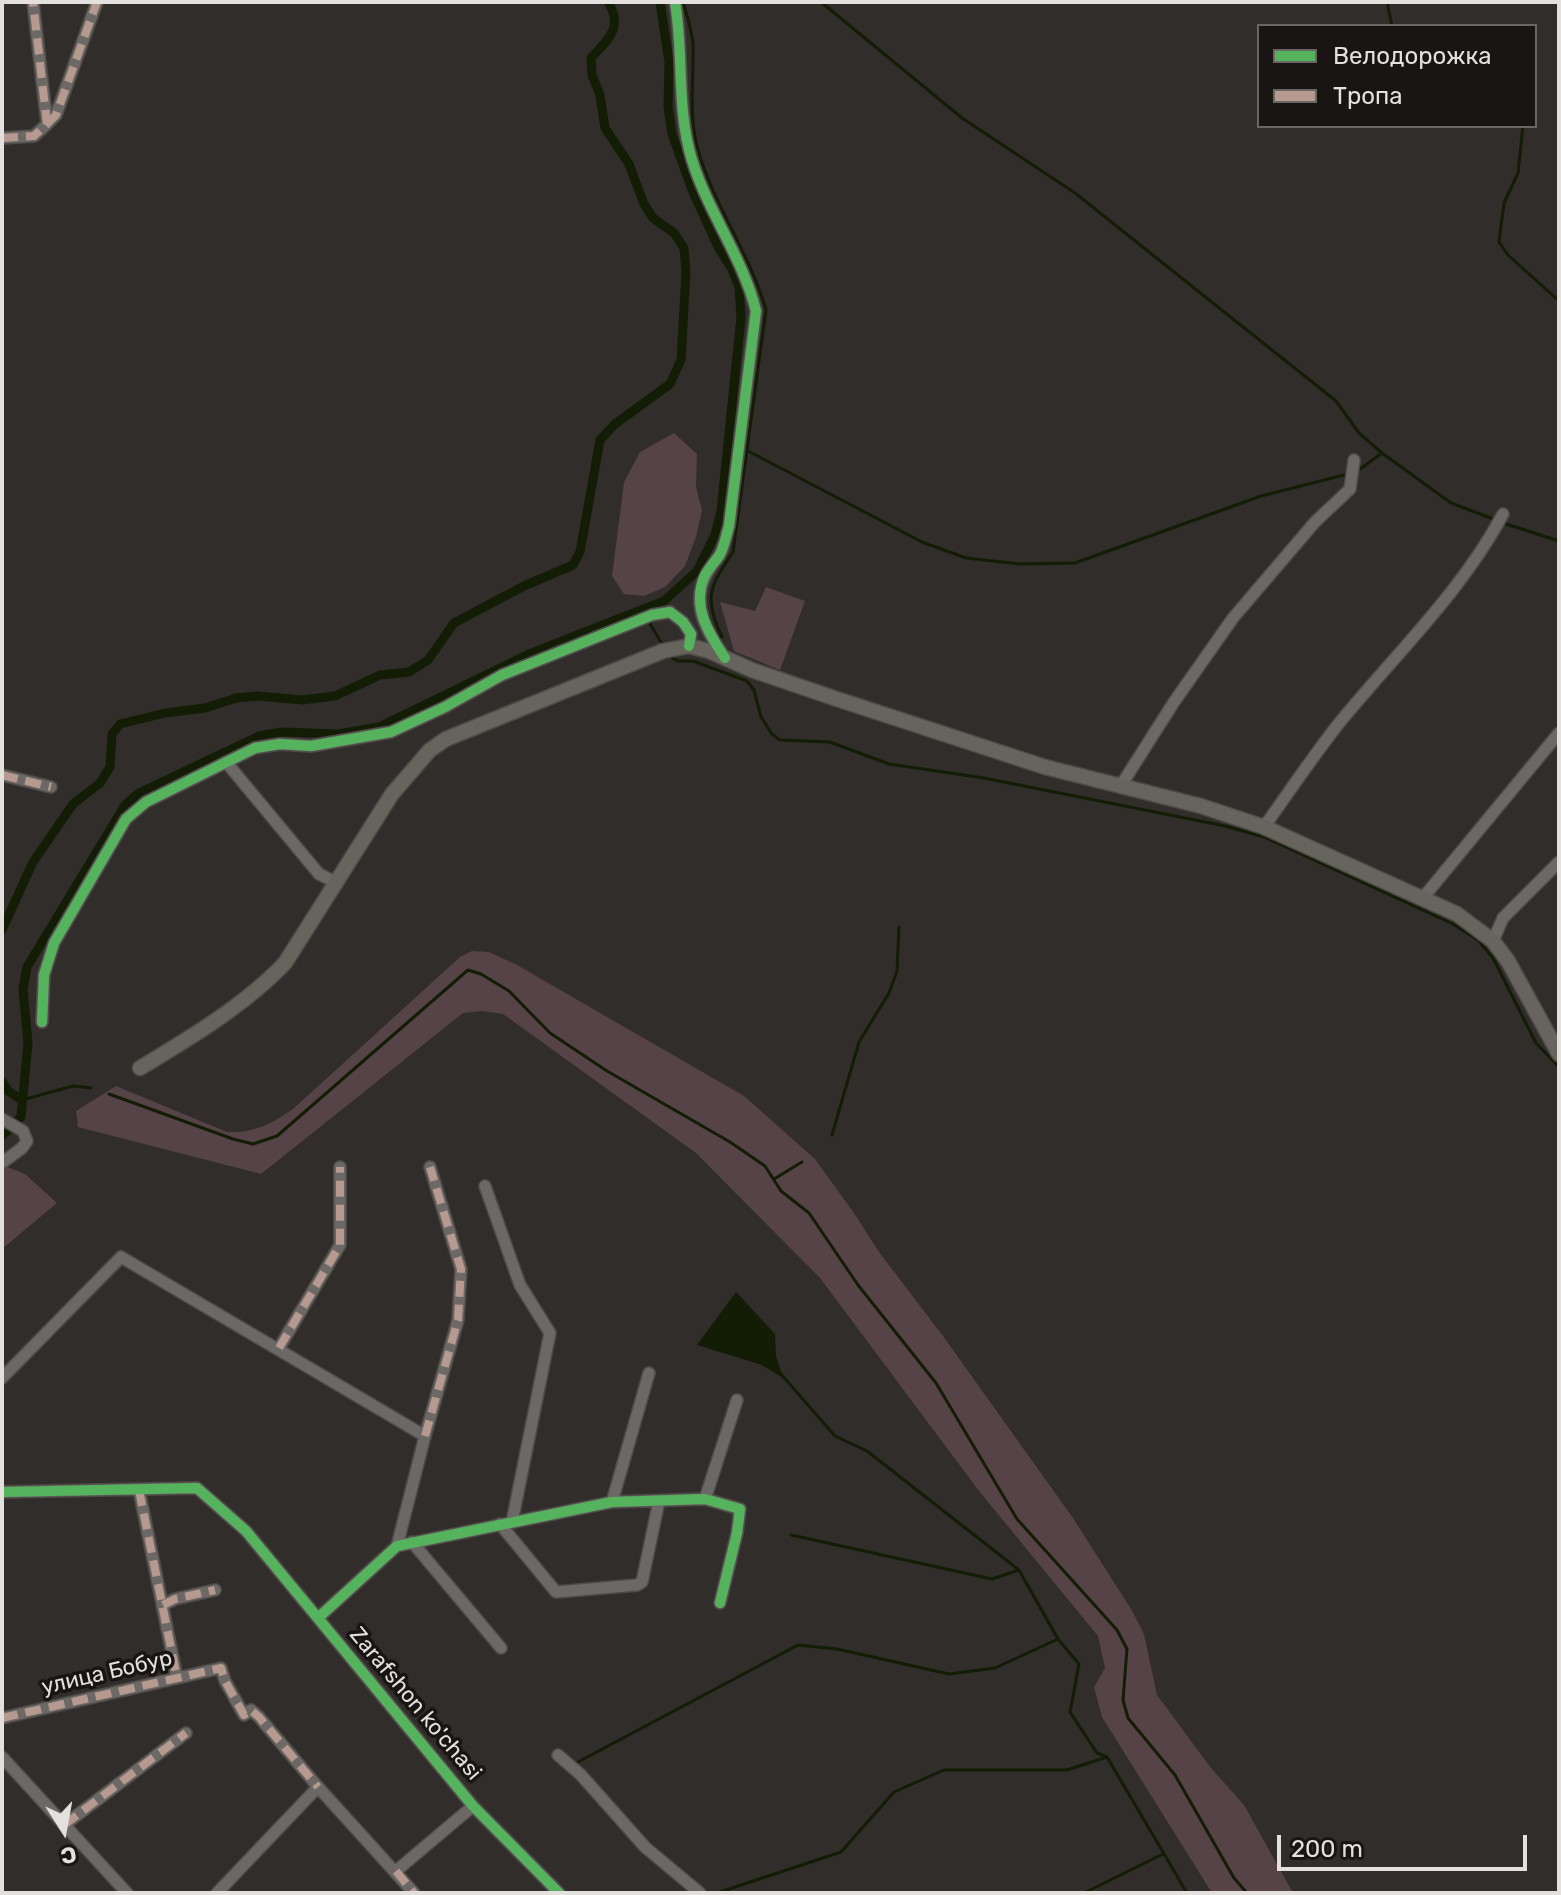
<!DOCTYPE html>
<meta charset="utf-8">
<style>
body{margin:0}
#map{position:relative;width:1561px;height:1895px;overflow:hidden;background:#302d2a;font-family:Rubik,sans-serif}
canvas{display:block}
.frame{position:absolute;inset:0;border:4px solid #e4e0dd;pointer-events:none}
.legend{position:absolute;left:1257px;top:24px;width:280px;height:104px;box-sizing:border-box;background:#181513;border:2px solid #6a6664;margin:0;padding:10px 14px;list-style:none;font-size:24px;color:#e4e0dd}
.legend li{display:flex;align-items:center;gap:16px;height:40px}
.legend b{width:40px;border:2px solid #6a6664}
.north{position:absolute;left:24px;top:1791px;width:80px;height:80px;-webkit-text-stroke:6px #181513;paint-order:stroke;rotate:169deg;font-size:22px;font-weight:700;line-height:32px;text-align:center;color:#e4e0dd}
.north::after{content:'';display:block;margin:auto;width:28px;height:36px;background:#e4e0dd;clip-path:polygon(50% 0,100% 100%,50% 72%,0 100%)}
.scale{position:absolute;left:1277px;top:1835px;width:250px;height:36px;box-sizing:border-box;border:4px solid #e4e0dd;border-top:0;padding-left:10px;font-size:24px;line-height:28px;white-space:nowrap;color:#e4e0dd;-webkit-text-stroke:6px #181513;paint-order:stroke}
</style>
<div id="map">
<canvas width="1561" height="1895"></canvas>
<div class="frame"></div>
<ul class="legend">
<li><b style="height:10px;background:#56b35d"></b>Велодорожка</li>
<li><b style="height:10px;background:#b69a8f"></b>Тропа</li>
</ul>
<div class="north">С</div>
<div class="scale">200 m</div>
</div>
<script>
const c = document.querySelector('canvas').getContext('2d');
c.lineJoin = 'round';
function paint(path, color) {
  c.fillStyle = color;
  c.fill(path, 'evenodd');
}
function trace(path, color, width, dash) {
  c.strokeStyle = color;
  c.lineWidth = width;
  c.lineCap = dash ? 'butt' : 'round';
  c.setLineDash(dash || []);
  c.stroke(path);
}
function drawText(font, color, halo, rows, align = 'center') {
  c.font = font + ' Rubik,sans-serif';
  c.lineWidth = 7;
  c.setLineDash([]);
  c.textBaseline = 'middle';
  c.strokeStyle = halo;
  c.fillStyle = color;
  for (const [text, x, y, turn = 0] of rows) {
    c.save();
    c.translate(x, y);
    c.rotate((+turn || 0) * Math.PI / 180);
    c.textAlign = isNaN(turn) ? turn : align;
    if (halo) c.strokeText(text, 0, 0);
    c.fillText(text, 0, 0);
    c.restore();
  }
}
paint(new Path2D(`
 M674 433 697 454 696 487 702 510 696 537 685 566 665 587 644 596 624 594 612 576 624 482 640 452Z
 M766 587 805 601 780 670 734 651 720 602 755 611Z
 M472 951 489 952 517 965 744 1096 815 1159 856 1216 879 1252 943 1336 1073 1518 1131 1609 1144 1634 1157 1695 1211 1768 1244 1805 1293 1893H1212L1102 1717 1094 1687 1105 1668 1098 1636 979 1491 820 1278 696 1153 503 1014 482 1011 463 1013 261 1174 78 1127 76 1111 116 1086 227 1132C255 1133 271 1124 293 1109L460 957Z
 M2 1165 25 1174 57 1203 2 1249Z`), '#564347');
paint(new Path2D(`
 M736 1292 775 1334 776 1356 783 1378 762 1365 697 1345Z`), '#131c04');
trace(new Path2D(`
 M683 2C687 16 692 31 693 44 694 80 688 114 698 150 714 206 750 254 766 310L733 552C710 586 703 598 722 637
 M821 2 962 118 1075 193 1336 401 1359 433 1382 453 1451 503 1496 520
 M1387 2 1392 26
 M1523 126 1518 173 1504 203 1499 242 1508 255 1559 301
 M748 451 922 542 966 558 1020 564 1075 563 1261 496 1348 474
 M1356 472 1382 453
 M1503 523 1559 541
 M648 620 662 644
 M671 657 678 661H693L747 681 754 690 761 717 772 734 780 740 830 742 889 764 984 778 1225 826 1264 837 1453 924 1478 940 1493 958 1536 1043 1559 1067
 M109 1094 233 1139 253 1144 277 1136 468 970 481 974 509 991 550 1033 607 1071 730 1142 765 1166 781 1191 809 1213 858 1285 936 1383 1017 1519 1117 1630 1127 1649 1123 1700 1128 1718 1175 1775 1234 1878 1247 1893
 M22 1100 73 1086 91 1088
 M832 1135 859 1042 889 993 897 971 899 927
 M774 1179 802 1162
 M781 1374 835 1436 867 1451 1019 1570 1058 1639 1079 1664 1070 1712 1097 1753 1107 1757 1187 1893
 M791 1535 992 1579 1019 1570
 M578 1762 798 1645 837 1649 949 1674 995 1668 1058 1639
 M720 1892 841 1852 894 1792 944 1770H1067L1107 1757
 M1084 1893 1163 1854`), '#131c04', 3);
trace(new Path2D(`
 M2 930 33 862 73 804 100 783 110 767 112 734 120 724 165 713 205 708 236 698 258 696 302 700 335 696 380 675 409 672 428 660 454 623 524 586 573 565 580 552 600 440 615 424 670 384 681 360 686 272 684 248 674 233 653 218 644 204 629 164 605 128 600 95 592 75 591 58C608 39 624 28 608 2
 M2 1081 8 1091 22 1100
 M2 1136 21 1117 28 1043 23 989 27 967 125 805 139 793 259 736 282 732 338 734 379 727 529 654 664 601 697 571 715 535 721 511 741 317 739 287 732 269 718 247 692 190 672 134 668 107 669 62 660 2`), '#131c04', 9);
const minor = new Path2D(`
 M675 2C684 54 676 108 692 160 708 212 743 258 756 311L729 526C726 536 724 548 719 556 714 563 708 569 705 577 691 606 708 634 725 658
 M47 124 56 115 97 2
 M2 138 34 136 47 124 33 2
 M226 762 319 874 337 883
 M2 775 51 787
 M1120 787 1174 702 1233 618 1315 522 1350 489 1354 460
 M1264 827C1289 792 1313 756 1340 722 1395 655 1462 591 1503 514
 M1422 899 1559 733
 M1493 941 1503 918 1559 862
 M42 1022 44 975 54 943 126 819 146 802 255 748 280 744 311 746 391 732 445 707 502 675 652 615 670 612 683 622 691 634 689 646
 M2 1119 23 1131 27 1141 22 1148 3 1162
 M485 1186 520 1285 550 1333 512 1522
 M279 1348 340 1245V1167
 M2 1378 121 1257 425 1436 397 1546
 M425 1436 458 1320 461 1269 430 1167
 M139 1490 177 1678
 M2 1492 197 1488 246 1531 473 1806 559 1893
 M705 1499 737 1400
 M612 1502 649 1373
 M500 1524 556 1592 637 1585 642 1582 659 1501
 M412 1542 501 1648
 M163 1605 175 1599 215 1590
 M318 1618 397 1546 612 1502 705 1499 740 1509 737 1533 720 1603
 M2 1718 221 1668 225 1681 244 1715 251 1710 259 1717 318 1787 414 1893
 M558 1755 581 1775 645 1847 700 1893
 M2 1757 127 1893
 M64 1825 186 1733
 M396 1871 473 1806
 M217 1893 318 1787`);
const major = new Path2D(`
 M140 1068C190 1038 245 1005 285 963L392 794 430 750 446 739 663 651 689 646 709 651 752 670 837 699 1045 767 1201 806 1264 827 1457 914 1493 941 1508 961 1559 1054`);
trace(minor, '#4d4a48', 14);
trace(major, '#4d4a48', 17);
trace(minor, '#6b6866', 11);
trace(major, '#67645d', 14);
trace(new Path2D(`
 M47 124 56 115 97 2
 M2 138 34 136 47 124 33 2
 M2 775 51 787
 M279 1348 340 1245V1167
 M425 1436 458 1320 461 1269 430 1167
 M139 1490 177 1678
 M163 1605 175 1599 215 1590
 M2 1718 221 1668 225 1681 244 1715 251 1710 259 1717 318 1787
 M64 1825 186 1733
 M396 1871 414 1893`), '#b69a8f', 8, [16, 8]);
trace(new Path2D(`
 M675 2C684 54 676 108 692 160 708 212 743 258 756 311L729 526C726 536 724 548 719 556 714 563 708 569 704 577 692 607 709 634 725 658
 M42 1022 44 975 54 943 126 819 146 802 255 748 280 744 311 746 391 732 445 707 502 675 652 615 670 612 683 622 691 634 689 646
 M2 1492 197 1488 246 1531 473 1806 559 1893
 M318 1618 397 1546 612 1502 705 1499 740 1509 737 1533 720 1603`), '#56b35d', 10);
drawText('22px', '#e4e0dd', '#181513', [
 ["улица Бобур",107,1673,-13],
 ["Zarafshon ko'chasi",415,1704,50]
]);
</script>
